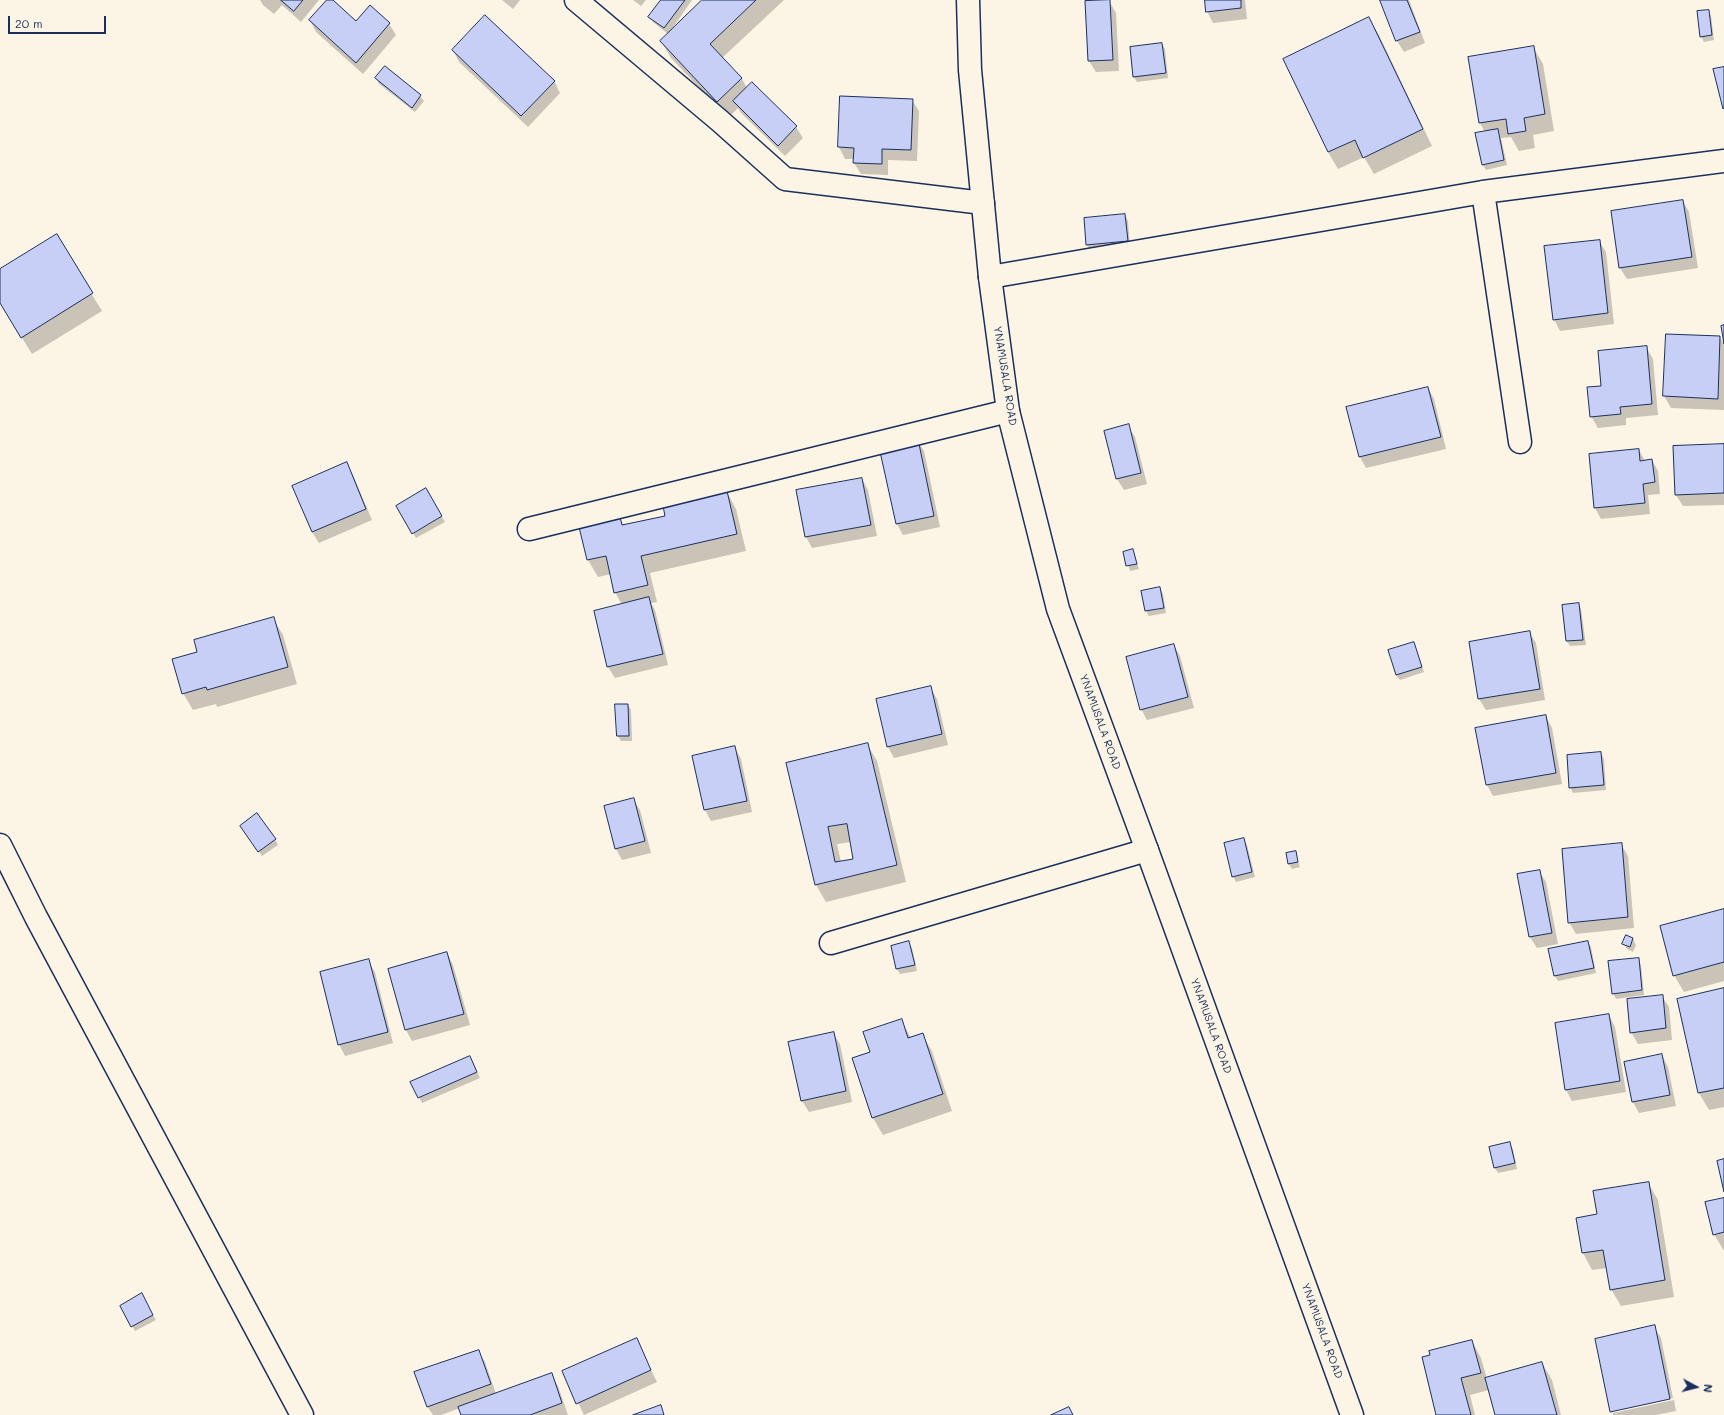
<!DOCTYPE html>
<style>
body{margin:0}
#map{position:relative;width:1724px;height:1415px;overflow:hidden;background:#fcf5e5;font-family:Mali,sans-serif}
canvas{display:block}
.north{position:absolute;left:1676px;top:1367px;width:40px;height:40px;-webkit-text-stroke:3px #fcf5e5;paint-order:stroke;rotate:97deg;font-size:11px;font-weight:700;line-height:16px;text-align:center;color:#1b2f5e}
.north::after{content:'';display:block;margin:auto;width:14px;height:18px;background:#1b2f5e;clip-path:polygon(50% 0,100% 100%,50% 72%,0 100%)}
.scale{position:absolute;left:8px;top:16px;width:98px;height:18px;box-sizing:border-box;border:2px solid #1b2f5e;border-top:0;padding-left:5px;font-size:12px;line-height:14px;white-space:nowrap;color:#1b2f5e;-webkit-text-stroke:3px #fcf5e5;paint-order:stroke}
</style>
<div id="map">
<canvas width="1724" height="1415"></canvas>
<div class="north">N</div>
<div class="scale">20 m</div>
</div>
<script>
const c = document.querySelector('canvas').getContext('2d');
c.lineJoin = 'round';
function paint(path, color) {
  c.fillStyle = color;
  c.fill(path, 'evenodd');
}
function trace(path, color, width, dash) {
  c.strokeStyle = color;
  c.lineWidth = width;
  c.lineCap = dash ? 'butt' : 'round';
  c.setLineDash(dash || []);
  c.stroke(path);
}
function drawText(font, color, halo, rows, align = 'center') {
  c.font = font + ' Mali,sans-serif';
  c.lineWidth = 4;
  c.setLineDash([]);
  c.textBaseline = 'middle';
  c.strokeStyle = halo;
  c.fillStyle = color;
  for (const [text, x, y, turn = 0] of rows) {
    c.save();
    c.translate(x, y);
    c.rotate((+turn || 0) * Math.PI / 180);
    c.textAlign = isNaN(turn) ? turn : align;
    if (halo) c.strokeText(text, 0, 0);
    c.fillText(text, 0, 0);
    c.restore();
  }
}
paint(new Path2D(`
 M260 0H319L301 22 282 5 274 14 263 5Z
 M329 0H332L356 22 389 24 396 35 363 74 316 32 310 20Z
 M502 0H520L513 9Z
 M633 0H646L641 6Z
 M662 0H692L669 33 704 0H784L722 58 742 79 747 88 796 127 803 138 785 156 741 113 738 108 728 118 671 58 661 41 668 34 653 22 650 17Z
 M1206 0H1245L1247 19 1213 23 1207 11Z
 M1381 0H1409L1425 43 1404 52 1397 41Z
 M1109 1 1116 13 1119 71 1096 72 1089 61 1086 2Z
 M1708 11 1711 16 1714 40 1704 42 1701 36Z
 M1369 18 1379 35 1432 146 1374 174 1364 157 1338 169 1328 152 1284 59Z
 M1162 44 1165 49 1168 78 1137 82 1134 77 1131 48Z
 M1533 47 1543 64 1554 131 1533 135 1535 148 1519 151 1511 137 1501 138 1507 165 1486 170 1483 165 1476 134 1485 132 1480 123 1469 58Z
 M453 50 554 81 560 93 528 127 459 62Z
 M385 68 420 96 424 101 415 112 379 84 376 78Z
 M841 97 912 100 919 111 917 161 888 160V175L861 174 854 163V159H845L839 147Z
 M1683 201 1689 212 1698 268 1627 279 1620 268 1612 212Z
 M1125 215 1128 221 1130 246 1090 250 1087 245Z
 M56 236 102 311 32 354 0 302V270Z
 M1599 241 1606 252 1614 324 1560 331 1554 319Z
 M1667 335 1720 337 1724 345V410L1671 408 1664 396Z
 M1646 347 1653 359 1658 415 1626 418V425L1598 428 1591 416 1602 387Z
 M1428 388 1434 399 1446 449 1366 468 1360 457 1348 408Z
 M1128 426 1135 437 1147 484 1124 490 1117 479Z
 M917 440 924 451 940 527 903 535 897 524 880 448Z
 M1724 445V505L1683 506 1676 495 1674 447Z
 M1639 450 1645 461 1652 460 1658 471 1660 494 1648 495 1650 514 1601 519 1595 508Z
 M346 464 353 475 372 520 319 543 312 532Z
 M862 479 868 490 877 536 812 548 806 537Z
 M426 490 445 522 416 538 397 507Z
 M727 492 736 509 746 551 650 573 657 602 651 603 655 610 668 665 615 678 608 667 622 605 615 592 611 574 598 577 588 560 620 518 624 526 667 516Z
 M1133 550 1139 569 1130 571 1124 552Z
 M1160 588 1163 594 1166 613 1149 616 1146 611 1142 592Z
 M1578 604 1581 609 1586 645 1570 646 1567 641 1563 606Z
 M273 618 283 635 297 684 217 707 216 704 193 710 183 693 198 652Z
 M1529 632 1536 643 1545 700 1486 710 1479 699 1470 643Z
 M1414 643 1424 672 1400 680 1396 675Z
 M1174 645 1180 656 1194 708 1147 720 1141 709Z
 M930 687 937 699 948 745 894 758 888 747 877 700Z
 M628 705 631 710 632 741H621L618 736Z
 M1546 716 1552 728 1562 784 1493 796 1487 785Z
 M867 744 877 761 906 882 826 902 816 885 787 764ZM851 842 854 860 841 862 837 844Z
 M735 748 741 759 752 812 711 821 705 810Z
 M1601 753 1604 759 1606 790 1573 793 1570 787Z
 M633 799 640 810 651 853 622 860 616 849 605 807Z
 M241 826 275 839 278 845 262 856Z
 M1244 839 1247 845 1255 877 1236 882 1233 876Z
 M1621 844 1628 856 1634 928 1576 934 1569 922Z
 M1295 852 1300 867 1292 869 1289 864Z
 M1539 871 1546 882 1558 944 1537 948 1530 937 1519 875Z
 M1724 910V981L1684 992 1674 975Z
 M1626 937 1633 939 1636 945 1633 952 1627 949 1624 944Z
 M1588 942 1591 947 1596 973 1558 981 1555 976 1550 950Z
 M909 943 912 948 917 971 900 974 897 969 892 946Z
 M447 953 453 965 470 1025 412 1041 406 1030 389 969Z
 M1638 959 1641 965 1644 995 1616 999 1613 993Z
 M368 961 375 972 393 1043 345 1056 339 1044Z
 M1724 989V1107L1709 1110 1699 1093 1678 1000Z
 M1662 996 1669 1007 1672 1040 1638 1044 1631 1032Z
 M1609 1015 1615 1027 1626 1092 1572 1101 1566 1090Z
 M901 1020 911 1038 922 1034 932 1051 952 1111 883 1135 873 1118 853 1058 871 1052Z
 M833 1033 840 1044 852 1102 809 1112 802 1101Z
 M1662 1055 1668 1067 1676 1106 1639 1113 1633 1102Z
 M470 1057 480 1078 422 1103 412 1082Z
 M1510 1143 1513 1149 1517 1169 1498 1173 1495 1168 1490 1148Z
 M1648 1183 1658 1200 1674 1297 1621 1306 1611 1289 1607 1268 1592 1270 1583 1253 1598 1215Z
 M1724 1199V1251L1714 1234Z
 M142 1295 156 1320 135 1331 121 1306Z
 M1654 1327 1661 1338 1673 1398 1613 1411V1413L1674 1400 1676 1411 1656 1415H1613L1596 1339Z
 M636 1339 657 1382 584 1415 563 1372Z
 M1472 1341 1481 1358 1487 1379 1542 1363 1552 1380 1561 1415H1496L1489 1390 1470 1395 1475 1415H1438Z
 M478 1351 485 1362 496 1394 551 1374 558 1386 568 1415H462L460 1408 441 1415H433L427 1406Z`), '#0003');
const building = new Path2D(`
 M281 0H303L294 11Z
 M327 0H333L356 21 370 5 390 23 356 63 309 20Z
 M661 0H685L664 28 648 17Z
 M702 0H756L710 44 742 78 717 102 660 41Z
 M1110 0 1113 60 1088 61 1085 1Z
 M1205 0H1241V8L1206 12Z
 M1380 0H1407L1420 32 1396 41Z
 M1709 10 1712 35 1700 37 1697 11Z
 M485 15 555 81 521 116 452 50Z
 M1369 17 1423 129 1363 158 1355 140 1328 152 1283 59Z
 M1162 43 1166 73 1133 77 1130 47Z
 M1534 46 1545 114 1524 118 1526 131 1508 134 1506 119 1479 123 1468 57Z
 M385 66 421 95 412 108 375 78Z
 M1724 67V108L1723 109 1713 69Z
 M752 82 797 126 778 146 733 101Z
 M840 96 913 99 911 150 882 149V164L853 163 854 148 838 147Z
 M1498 129 1504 160 1482 165 1475 133Z
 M1683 200 1692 257 1619 268 1611 211Z
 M1125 214 1128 241 1086 245 1084 218Z
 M57 234 93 293 21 338 0 303V269Z
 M1600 240 1608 313 1553 320 1544 246Z
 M1724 325V344L1721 326Z
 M1666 334 1720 336 1718 399 1663 396Z
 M1647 346 1652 404 1620 407 1621 414 1590 417 1587 387 1601 386 1598 351Z
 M1428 387 1441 437 1359 457 1346 407Z
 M1129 424 1141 473 1116 479 1104 431Z
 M918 439 934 516 896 524 879 447Z
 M1724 444V493L1675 495 1673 446Z
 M1639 449 1640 461 1652 459 1655 482 1643 484 1645 503 1594 508 1589 454Z
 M347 462 366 509 312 532 292 486Z
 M862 478 871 525 805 537 796 490Z
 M426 488 442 516 412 534 396 506Z
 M727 491 737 534 641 556 648 585 614 593 606 556 587 560 579 527 620 517 622 525 665 516 663 506Z
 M1133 549 1137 564 1126 566 1123 552Z
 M1160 587 1164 608 1145 611 1141 591Z
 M649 597 663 654 607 667 594 611Z
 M1579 603 1583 640 1566 641 1562 605Z
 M274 617 288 667 207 690 206 687 182 694 172 659 197 652 194 640Z
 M1530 631 1540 689 1478 699 1469 642Z
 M1414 642 1422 667 1396 675 1388 650Z
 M1174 644 1188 697 1140 710 1126 657Z
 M931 686 942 734 887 747 876 699Z
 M615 704H628L629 736H617Z
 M1546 715 1556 773 1486 785 1475 728Z
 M868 743 897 865 815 885 786 763ZM847 824 853 859 835 862 828 827Z
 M735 746 747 801 704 810 692 756Z
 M1601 752 1604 785 1569 788 1567 755Z
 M634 798 645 841 615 849 604 806Z
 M257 813 276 839 258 852 240 826Z
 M1244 838 1252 872 1232 877 1224 843Z
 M1622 843 1628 917 1568 923 1562 849Z
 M1296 851 1298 862 1288 864 1286 853Z
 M1540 870 1552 933 1529 937 1517 874Z
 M1724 909V962L1673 976 1660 926Z
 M1626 935 1633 938 1630 947 1622 944Z
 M909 941 915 965 896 969 891 946Z
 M1588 941 1594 968 1554 976 1548 949Z
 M447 952 464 1014 405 1030 388 969Z
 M1639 958 1642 990 1612 994 1608 961Z
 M369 959 388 1032 338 1045 320 972Z
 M1724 988V1088L1698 1093 1677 999Z
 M1663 995 1666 1028 1630 1033 1627 999Z
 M1609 1014 1620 1081 1565 1090 1555 1023Z
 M902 1019 908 1038 923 1033 943 1094 872 1118 852 1058 870 1052 863 1032Z
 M834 1032 846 1091 801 1101 788 1042Z
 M1662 1054 1670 1095 1632 1102 1624 1062Z
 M470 1056 477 1072 418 1098 410 1082Z
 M1510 1142 1515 1163 1494 1168 1489 1147Z
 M1724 1159V1192L1717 1161Z
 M1649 1182 1665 1280 1610 1290 1603 1250 1582 1253 1576 1218 1597 1214 1593 1191Z
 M1724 1198V1232L1713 1235 1705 1202Z
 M142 1293 153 1315 131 1327 120 1306Z
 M1655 1325 1670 1399 1610 1412 1595 1339Z
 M637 1338 651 1370 576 1404 562 1371Z
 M1472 1340 1481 1373 1461 1378 1471 1415H1436L1422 1357 1430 1355 1429 1351Z
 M479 1350 491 1384 427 1407 414 1372Z
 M1542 1362 1557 1415H1495L1485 1378Z
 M552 1373 562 1403 530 1415H461L458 1407Z
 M661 1405 664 1415H633Z
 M1069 1407 1073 1415H1051Z`);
paint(building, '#c7cff7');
trace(building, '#1b2f5e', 1);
const street = new Path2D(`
 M576 0 720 121 785 179 983 203
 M1483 192 1520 442
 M990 277 1483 192 1724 161
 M529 529 1008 411
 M0 845 36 917 302 1415
 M831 943 1147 850`);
const secondary = new Path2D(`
 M968 0 970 70 990 277 1008 411 1058 609 1147 850 1352 1415`);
trace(street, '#1b2f5e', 25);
trace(secondary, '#1b2f5e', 25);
trace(street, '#fcf5e5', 22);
trace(secondary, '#fcf5e5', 22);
drawText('11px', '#1b2f5e', '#fcf5e5', [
 ["YNAMUSALA ROAD",1005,376,81],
 ["YNAMUSALA ROAD",1100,722,70],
 ["YNAMUSALA ROAD",1211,1026,70],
 ["YNAMUSALA ROAD",1322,1331,70]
]);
</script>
